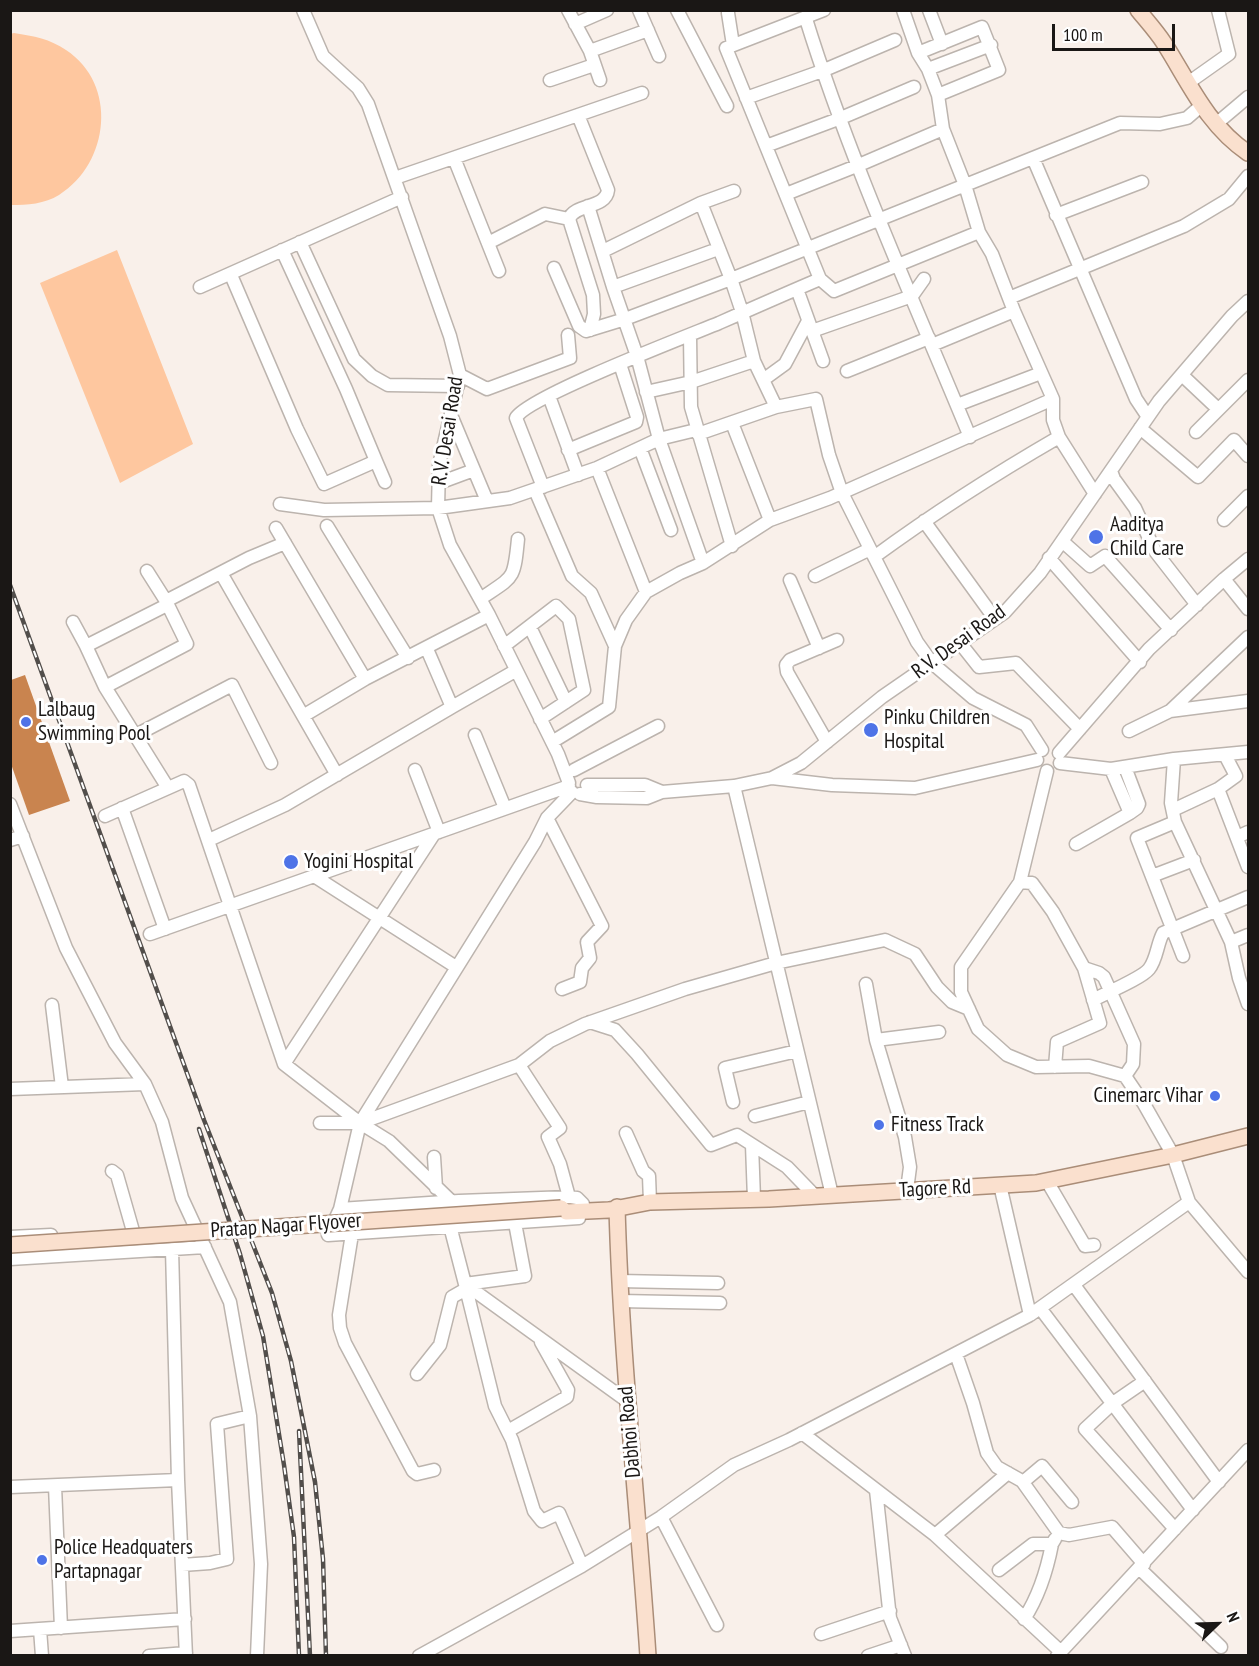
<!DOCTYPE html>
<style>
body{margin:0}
#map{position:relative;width:1259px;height:1666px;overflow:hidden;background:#f9f0ea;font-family:"PT Sans Narrow",sans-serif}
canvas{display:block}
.frame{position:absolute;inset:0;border:12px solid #1a1715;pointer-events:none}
.north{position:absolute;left:1187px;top:1594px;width:60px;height:60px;-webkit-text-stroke:4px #fff;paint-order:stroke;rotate:67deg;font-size:16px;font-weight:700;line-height:24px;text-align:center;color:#1a1715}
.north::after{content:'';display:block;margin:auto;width:21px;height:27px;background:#1a1715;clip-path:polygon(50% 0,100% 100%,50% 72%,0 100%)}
.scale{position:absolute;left:1052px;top:24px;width:123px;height:27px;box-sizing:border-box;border:3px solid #1a1715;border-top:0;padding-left:8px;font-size:18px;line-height:21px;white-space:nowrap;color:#1a1715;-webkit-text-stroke:4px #fff;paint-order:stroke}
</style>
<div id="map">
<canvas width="1259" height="1666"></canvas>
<div class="frame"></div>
<div class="north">N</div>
<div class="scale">100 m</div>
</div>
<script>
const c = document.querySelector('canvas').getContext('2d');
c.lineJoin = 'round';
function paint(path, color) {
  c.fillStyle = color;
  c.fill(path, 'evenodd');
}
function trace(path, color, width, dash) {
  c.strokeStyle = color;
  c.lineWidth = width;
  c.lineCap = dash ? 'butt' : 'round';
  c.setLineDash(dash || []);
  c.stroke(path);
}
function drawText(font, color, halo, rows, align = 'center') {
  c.font = font + ' "PT Sans Narrow",sans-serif';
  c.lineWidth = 6;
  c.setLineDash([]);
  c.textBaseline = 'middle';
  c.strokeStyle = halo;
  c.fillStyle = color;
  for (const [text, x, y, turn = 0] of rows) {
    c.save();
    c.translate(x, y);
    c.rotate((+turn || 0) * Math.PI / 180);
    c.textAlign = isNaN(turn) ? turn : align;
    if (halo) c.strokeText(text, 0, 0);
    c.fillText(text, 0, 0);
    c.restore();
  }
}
paint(new Path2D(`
 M14 33C34 36 50 39 66 50 118 84 110 163 59 195 45 204 27 205 11 205L10 34Z
 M117 250 193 444 120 483 40 283Z`), '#fec79f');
paint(new Path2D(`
 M25 675 70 801 29 815 11 764V680Z`), '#c9844f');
const minor = new Path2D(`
 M303 10 323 56 358 88 368 104 450 336 460 375 439 465 438 508 450 545 489 615 558 754 569 783
 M568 10 590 51 600 80
 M639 10 659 56
 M677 10 727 106
 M903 10 918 53 928 69 938 95 943 129 965 185 979 232 992 254 1014 311 1053 399V420L1059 437 1095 494
 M929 10 942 44
 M728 13 733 45
 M806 19C850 161 913 299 970 437
 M575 24 607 10
 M590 51 648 30
 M918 53 982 27 999 70 938 95
 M928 69 991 45
 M550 80 594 65
 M1188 83 1229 54 1218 10
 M746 98 822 71 895 40
 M578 115 608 190C606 209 575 203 569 219L593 295 594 314 590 330
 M1216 124 1248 97
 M766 146 841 118 914 87
 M454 158 499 271
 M1033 158 1136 399 1148 417
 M395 178 642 93
 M786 194 859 165 943 129
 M701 203 734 191
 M588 206 613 287 637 356 659 439 703 563
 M1056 215 1142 182
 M300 242 354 359 372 376 388 385 458 386
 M488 243 545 214 569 219
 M282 250 346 389 376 461
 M603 251 701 203 731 279 742 312 754 361 776 407
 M554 268 579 326 586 331 625 319 731 279 1120 123 1160 124 1187 118 1202 105
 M231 275 297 429 324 484 376 461 385 482
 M820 279 834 291 979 232
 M200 287 402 197
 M613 287 718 249
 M797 289 823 361
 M1009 298 1184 226 1229 199 1248 176
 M812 331 912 296 924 279
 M690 335 691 407 732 546
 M932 345 1014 311
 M847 371 929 338
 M460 375 487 389 570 358 568 335
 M1183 376 1218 409
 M763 380 785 364 808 321
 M646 392 691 382 754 361
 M549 396 578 475
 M957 405 1041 373
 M451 415 487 501
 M732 423 770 520
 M1140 428 1198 477 1234 440 1248 456
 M1196 432 1248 380
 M698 434 776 407 816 399 829 455 842 493 917 642 932 663 973 698 1026 725 1042 750
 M640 448 671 530
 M568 450 636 422 637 417 620 364
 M597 468 646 592
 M1111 471 1114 479 1135 508 1155 551 1197 605
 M439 483 474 470
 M543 487 516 418C525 398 690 335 719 323 753 308 787 293 820 279L726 48 824 10
 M535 490 572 576 591 593 615 646
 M280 504 324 510 438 508 510 498 597 468 659 439 696 430
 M1224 520 1248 496
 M924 521 995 619
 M327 526 408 658
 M276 528 365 679
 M1062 541 1090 566 1105 556 1171 630
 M874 557C934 513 995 474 1059 437
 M1049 558 1140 662
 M221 573 337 775
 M815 576 870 549
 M1224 579 1248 609
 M790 580 819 648
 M480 599C514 576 514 581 518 539
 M166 601 249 558 285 543
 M73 622 86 646 105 687 168 788
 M530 627 566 702
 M960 643 979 667 1016 663 1080 729
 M86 646 167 605
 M504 646 556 606 569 619 584 690 540 719
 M105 687 187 644 166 601 147 571
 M452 707 515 671
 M1170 711 1248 637
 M303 716 365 679 489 615
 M1129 731 1170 711 1248 701
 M136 735 232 685 271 763
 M475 735 505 808
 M552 742 609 707 615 646 626 620 646 592 680 573 703 563 770 520 830 498 1053 399
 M827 742 787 672 786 665 790 660 837 640
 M1059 753 1149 649 1224 579 1248 559
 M1225 755 1236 776 1218 789 1248 867
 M1174 759 1171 803 1175 822 1231 942 1239 978 1248 1004
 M1060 763 1111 769 1174 759 1248 752
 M1125 767 1139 804 1137 808 1130 813
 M415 770 439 832
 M574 770 658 726
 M1047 771 1020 882 961 967V992L978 1029 1007 1055 1036 1067 1089 1066 1125 1076 1144 1104 1173 1155 1189 1202 1248 1272
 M772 778 832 785 915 788 1037 760
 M587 785H645L662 792
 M734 786 832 1195
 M572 792 547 818 535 842 360 1123 340 1209 328 1235 579 1218
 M580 794 597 797 647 798 662 792 734 786 772 778 801 763 882 697 1005 612 1040 573 1159 401 1232 316 1248 301
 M10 804 66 948 115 1043 145 1084 162 1122 182 1198 230 1302 250 1416 261 1564 257 1656
 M122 808 165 929
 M1173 810 1218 789
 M105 816 184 781 189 785 284 1064 360 1123 389 1141 451 1201
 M547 818 602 926 587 942 590 958 582 968 580 982 562 989
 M1175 822 1137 838 1183 956
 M1237 837 1248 832
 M10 840 23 836
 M209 840 285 805 452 707 427 649
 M1076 844 1130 813 1111 769
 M314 876 456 967
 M1152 876 1194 860
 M1020 882 1032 883 1053 912 1084 968 1100 1023 1057 1042 1055 1067
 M150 934 569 786
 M1231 942 1248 935
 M1084 968 1099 973 1104 977 1134 1044 1133 1064 1125 1076
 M866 984 876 1040
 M1093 1000C1106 993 1142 978 1149 969 1157 959 1157 944 1163 933L1248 897
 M52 1005 62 1087
 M590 1022 615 1030 637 1054 711 1145 737 1135 787 1167 815 1196
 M284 1064 434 834
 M519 1065 560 1128 548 1137 560 1164 569 1197
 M10 1089 145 1084
 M733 1102 725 1068 797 1051
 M755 1116 809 1102
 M320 1123H360L519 1065 550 1041 585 1024 685 989 776 963 885 940 915 954 937 987 952 1002 969 1009
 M626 1133 643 1171 649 1176 650 1202
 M752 1145 754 1199
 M434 1157 436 1188
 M112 1171 117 1175 133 1231
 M1047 1181 1085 1246 1094 1245
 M1000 1185 1030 1315
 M907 1190 910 1167 905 1137 876 1040 939 1032
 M340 1209 459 1201 569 1197 577 1198 583 1204
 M515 1223 525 1276 465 1284 495 1406 512 1440 534 1511 542 1521 559 1513 582 1566
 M450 1226 465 1284 627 1401
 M352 1234 339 1315 340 1328 345 1343 413 1471 417 1474 434 1470
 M10 1237 51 1235
 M172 1249 178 1480 186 1656
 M10 1259 205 1247
 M619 1281 718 1283
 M1074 1285 1219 1482
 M620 1301 720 1303
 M1040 1308 1193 1510
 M956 1354 973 1403 987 1453 997 1467 1022 1481 1059 1533 1069 1535 1112 1527 1144 1564
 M417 1374 440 1345 452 1297 466 1289
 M1145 1381 1113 1403 1085 1429 1175 1529
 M508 1431 567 1397 568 1390 541 1342
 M802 1433 935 1535 1060 1651
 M1023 1482 1042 1466 1072 1502
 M55 1486 61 1628
 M10 1487 178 1480
 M876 1490 890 1618 905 1656
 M661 1517 717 1625
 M935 1535 1008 1473
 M182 1565 210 1563 227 1559 217 1424 250 1416
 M1140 1569 1221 1647
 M999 1570 1033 1544H1052L1055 1539
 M1024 1619C1039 1596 1047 1570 1052 1544
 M40 1629 42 1656
 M10 1631 185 1619
 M821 1634 890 1611
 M149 1656 186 1653
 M419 1656 582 1566 661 1517 734 1465 789 1440 1030 1315 1189 1202
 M868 1656 901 1645
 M1057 1656 1248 1450`);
const major = new Path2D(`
 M1138 10C1147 21 1157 32 1164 43 1190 84 1207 125 1248 153
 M617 1207C621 1357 638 1506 648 1656
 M561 1208 566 1212 609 1210 650 1202 769 1199 1036 1183 1173 1155 1248 1136`);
trace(minor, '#bcb4ae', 15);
trace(major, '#aa8d78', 18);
trace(minor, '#fff', 12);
trace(major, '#fae0ce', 15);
const rail = new Path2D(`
 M10 585 204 1120 272 1293 291 1361 315 1482 323 1559 326 1656
 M199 1129 240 1254 263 1336 284 1465 294 1537 299 1656
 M299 1431 310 1656`);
trace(rail, '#524e4b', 4.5);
trace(rail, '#fff', 2, [7]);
const majorBridge = new Path2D(`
 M10 1245 561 1208`);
trace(majorBridge, '#aa8d78', 18, []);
trace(majorBridge, '#fae0ce', 15);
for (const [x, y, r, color] of [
 [1096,537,8,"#4e73e7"],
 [26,722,6,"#4e73e7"],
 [871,730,8,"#4e73e7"],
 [291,862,8,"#4e73e7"],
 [1215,1096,6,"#4e73e7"],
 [879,1125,6,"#4e73e7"],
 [42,1560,6,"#4e73e7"]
]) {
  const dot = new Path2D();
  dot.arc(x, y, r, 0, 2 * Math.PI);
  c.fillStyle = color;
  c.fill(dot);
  trace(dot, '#fff', 2);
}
drawText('21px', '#1a1715', '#fff', [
 ["R.V. Desai Road",448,431,-81],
 ["R.V. Desai Road",959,642,-36],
 ["Tagore Rd",935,1189,-3],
 ["Pratap Nagar Flyover",286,1226,-4],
 ["Dabhoi Road",630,1432,-95]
]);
drawText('21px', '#1a1715', '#fff', [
 ["Aaditya",1110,525],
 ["Child Care",1110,549],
 ["Lalbaug",38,710],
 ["Swimming Pool",38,734],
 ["Pinku Children",884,718],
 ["Hospital",884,742],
 ["Yogini Hospital",304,862],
 ["Cinemarc Vihar",1203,1096,"right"],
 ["Fitness Track",891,1125],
 ["Police Headquaters",54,1548],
 ["Partapnagar",54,1572]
], 'left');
</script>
